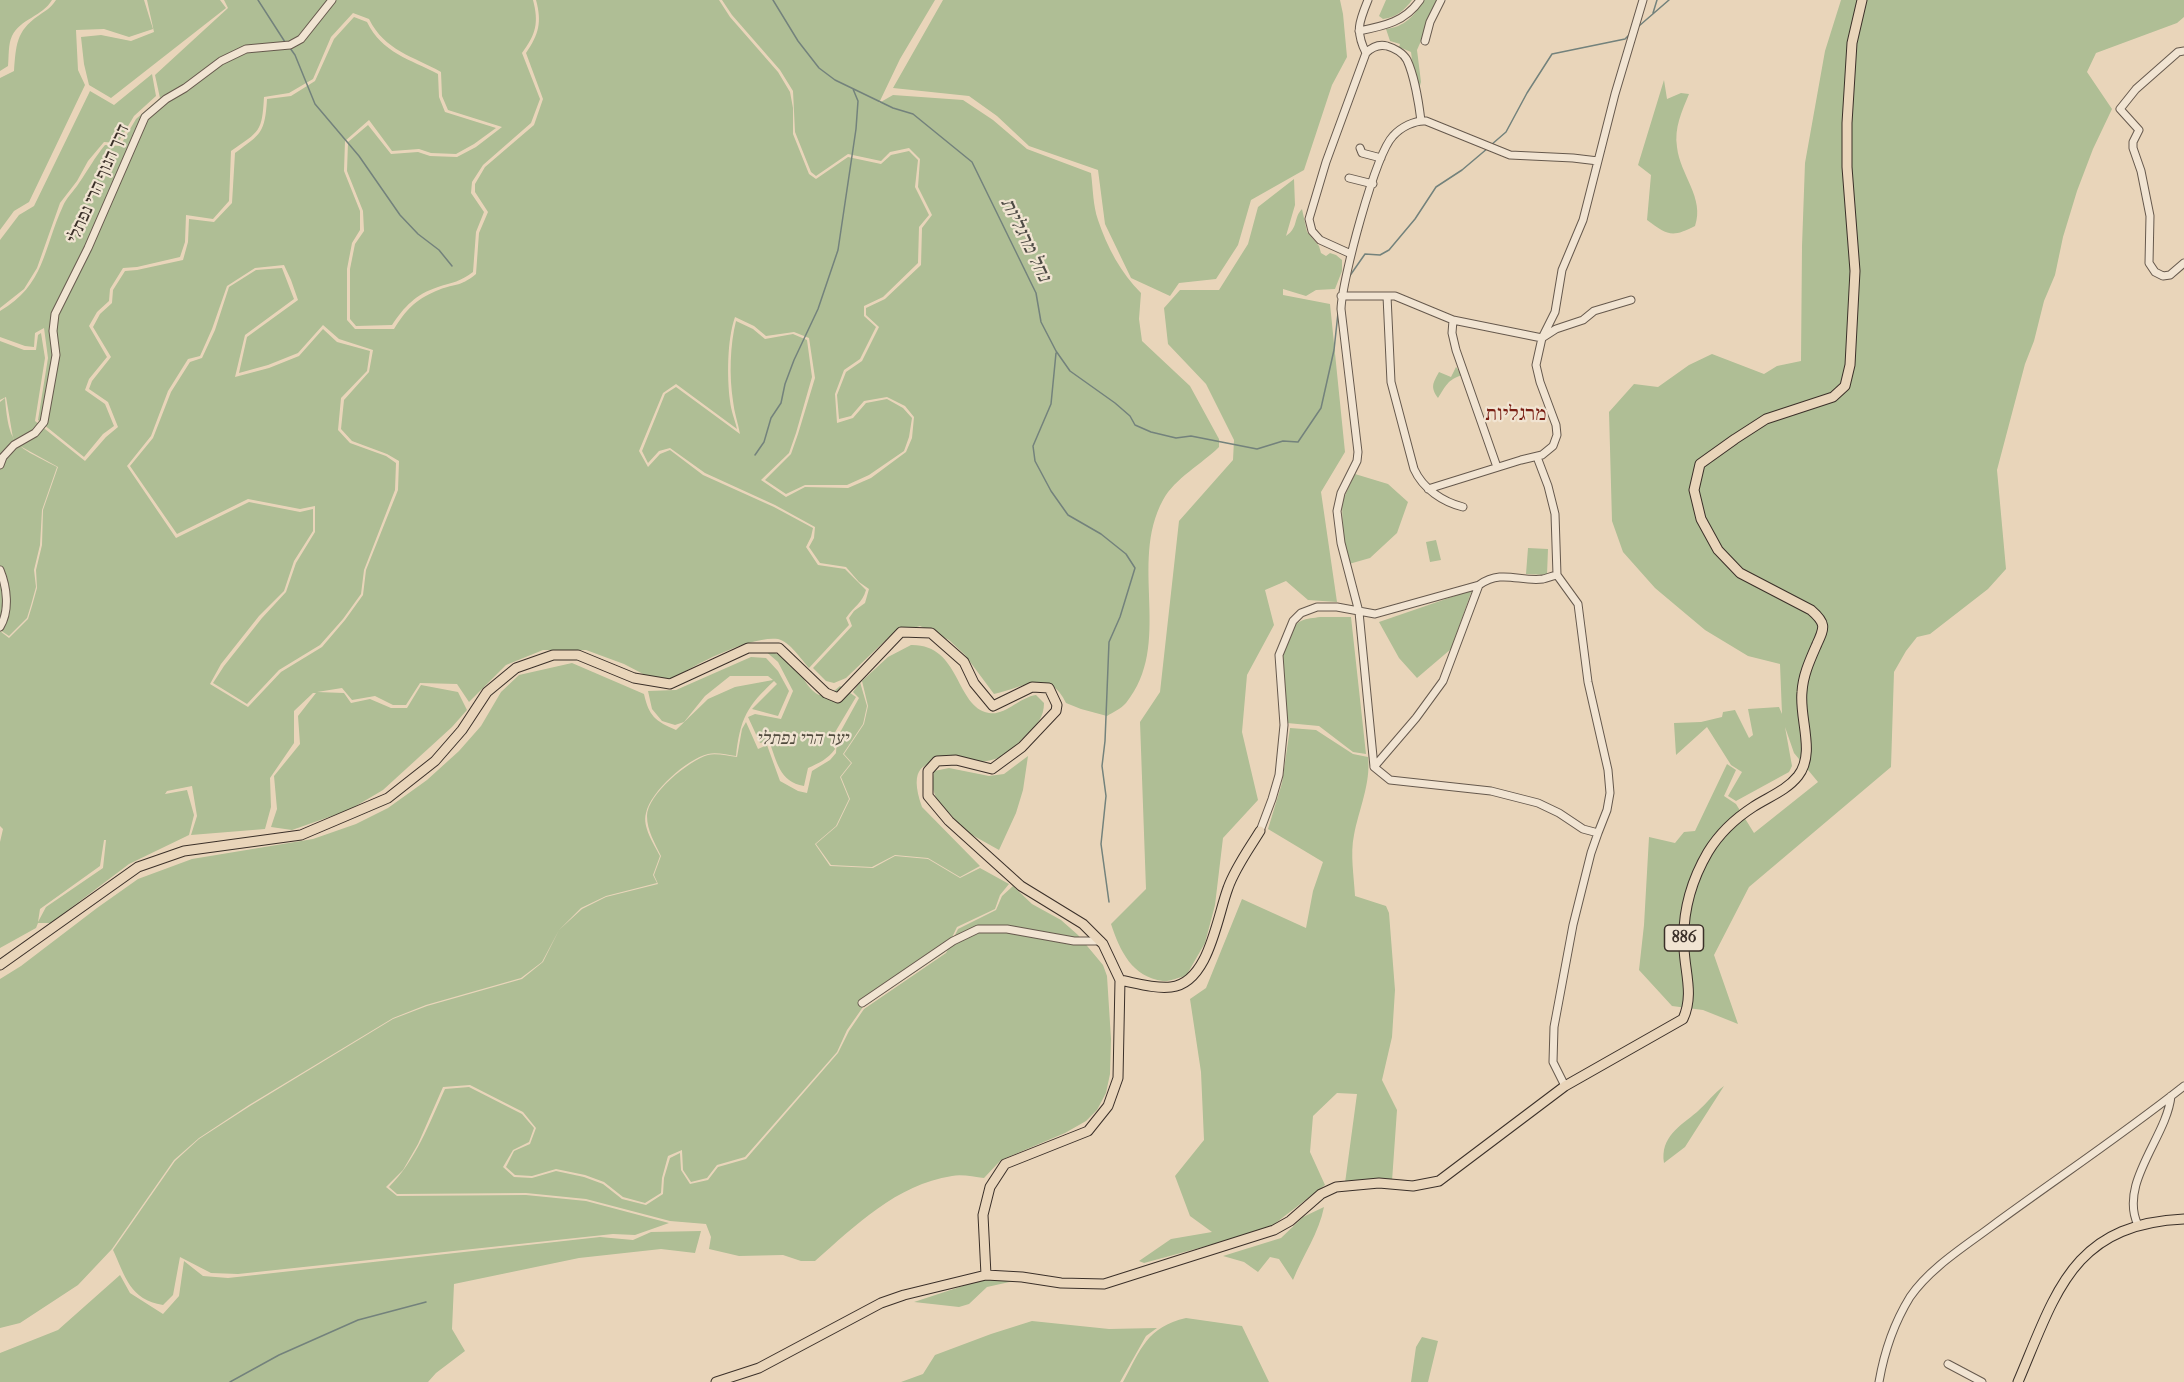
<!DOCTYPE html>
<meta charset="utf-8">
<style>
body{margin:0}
canvas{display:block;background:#e9d5ba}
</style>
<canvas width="2184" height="1382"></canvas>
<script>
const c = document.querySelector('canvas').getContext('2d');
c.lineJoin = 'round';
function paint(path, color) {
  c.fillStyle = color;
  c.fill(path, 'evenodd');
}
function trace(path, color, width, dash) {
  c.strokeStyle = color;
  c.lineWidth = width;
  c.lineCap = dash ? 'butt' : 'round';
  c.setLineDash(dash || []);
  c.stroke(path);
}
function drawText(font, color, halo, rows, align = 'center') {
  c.font = font + ' "IM FELL French Canon","Frank Ruhl Libre",serif';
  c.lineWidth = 4.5;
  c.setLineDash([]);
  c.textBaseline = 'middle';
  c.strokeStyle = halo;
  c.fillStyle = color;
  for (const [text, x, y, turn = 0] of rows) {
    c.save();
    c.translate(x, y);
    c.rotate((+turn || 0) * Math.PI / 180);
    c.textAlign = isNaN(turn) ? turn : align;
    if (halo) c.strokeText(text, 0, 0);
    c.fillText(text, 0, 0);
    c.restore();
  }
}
paint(new Path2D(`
 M0 0H52C43 16 20 19 12 36 8 44 9 57 8 66L0 71Z
 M56 0H144L153 29 129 37 104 29 76 30 78 70 85 85 29 202 14 211 0 230V78L14 71C16 46 16 31 38 16 46 10 50 9 56 0Z
 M147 0H220L226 8 111 98 89 85 84 64 81 37 101 35 131 41 154 32Z
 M224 0H533C539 23 536 34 522 53L540 99 531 123 483 165 472 182 471 193 484 212 476 232 473 272C460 282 453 282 438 287 416 294 404 307 392 325L356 326 350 319V269L355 244 364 231 363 211 347 171 348 142 368 125 391 154 418 152 430 156 457 157 476 147 502 127 448 110 442 96 441 72C413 56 385 51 369 19L353 13 331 37 313 79 289 93 264 97C262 132 260 131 231 151L229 201 213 219 186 215 185 242 180 257 137 267 123 268 110 289 109 301 97 312 89 326 107 357 89 379 85 390 105 404 114 426 103 434 84 457 38 420 48 358 44 328 35 333 34 347 25 346 0 337V311C45 285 43 249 63 206 66 198 74 191 79 183 88 170 95 157 105 145L120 146 136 119 160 98 155 75 228 8Z
 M536 0H719L730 17 778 72 790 92 793 108V134L809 174 816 179 848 157 881 164 891 155 909 151 918 160 915 187 929 215 919 227 918 263 883 297 864 306V316L876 327 860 359 844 370 835 394 837 423 853 418 866 403 887 399 903 408 912 418 909 437 904 451 869 475 847 485H805L786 494 765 480 791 454 798 434 815 378 809 338 794 332 766 336 754 326 735 317C727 340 727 377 730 401 731 411 735 420 737 429L676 384 663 393 639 451 648 467 660 454 670 450 703 475 774 507 813 528 811 537 806 547 818 565 845 569 866 590C862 604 854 606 846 618L849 625 809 668C801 659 790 642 778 639 753 635 694 664 673 679L647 676 624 664 586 650H543L506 665 469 702 457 684 420 683 406 705H393L375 696 352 700 342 688 317 692 344 693 351 703 370 699 391 708H407L421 685 458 692 467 710 452 727 383 790 349 810 292 830 271 827 277 809 274 776 300 744 298 716 316 693H313L294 711V743L270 778 271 807 265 829 191 835 197 816 192 786 167 791 165 794 187 790 194 815 189 835 129 864 51 923H38L36 928 0 948V842L3 829 0 826V631L9 638 28 619 32 606 37 588 36 570 42 545 43 510 58 467 20 446 13 438 6 397 0 400V341L24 350H36L38 335 41 333 45 358 35 421 85 461 106 437 118 427 108 402 89 389 92 381 111 357 93 327 100 314 112 303 113 290 125 271 137 270 183 260 188 242 189 219 214 222 232 203 235 153C261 134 265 133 267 99L291 96 315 81 334 39 354 17 367 22C382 53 410 59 438 74L439 97 445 112 496 128 474 144 456 154 431 153 419 149 392 151 369 120 345 141 344 171 360 211V230L352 243 347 269V320L355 329H394C406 310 415 300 436 291 454 283 459 288 476 274L479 233 488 212 475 192V184L485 167 534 125 543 99 526 53C539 34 542 22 536 0ZM284 265 291 280 298 300 247 337 239 373 268 365 298 353 323 325 339 339 373 350 369 372 344 400 341 429 352 441 387 454 399 461 398 490 366 570 363 595 345 620 322 647 281 672 248 707 210 684 221 664 259 616 284 591 294 561 313 531V509L300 512 249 502 176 538 127 466 151 436 168 391 188 359 200 356 212 329 227 286 255 268ZM104 840H106L103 868 46 907 38 922 40 909 100 866Z
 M722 0H935L900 59 879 103 893 95 963 100 993 120 1027 149 1091 173C1093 188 1093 206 1098 220 1107 247 1121 273 1141 293L1139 319 1142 341 1190 386 1219 439V447C1202 464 1175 478 1163 500 1128 564 1174 644 1126 703 1121 709 1113 712 1107 716L1081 709 1066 703C1048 666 1022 689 994 694L965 655 949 640 920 626 891 635 846 678 834 683 826 681 813 668 852 626 849 618 854 611 865 603 869 589 859 582 846 567 820 563 809 547 814 538 815 527 775 505 705 473 670 448 659 451 648 463 642 451 665 394 676 387 740 434C738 423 734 412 733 401 729 376 730 345 736 321L753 329 765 339 793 334 807 340 812 377 796 433 789 453 761 480 786 497 805 487 848 488 871 478 906 452 912 438 914 417 905 406 887 397 864 401 851 416 839 419 837 395 846 372 862 361 879 327 866 315V308L885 299 921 265 922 228 932 215 918 187 920 159 909 148 890 152 881 161 848 154 816 176 811 172 795 132 793 91 780 70 732 15Z
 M943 0H1340L1343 14 1347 57 1332 85 1304 170 1251 200 1238 245 1216 279 1179 283 1170 296 1131 278 1105 224 1098 170 1029 146 997 116 969 96 893 88Z
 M1386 0H1412C1405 10 1395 18 1383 19L1379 16Z
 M1423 0H1439L1417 50 1421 82 1419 89 1414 75 1411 52 1399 47 1400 44 1390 41 1386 29C1404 27 1415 16 1423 0Z
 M1841 0H2184V17L2177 23 2096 53 2087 72 2112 109 2093 149 2077 191 2063 237 2055 275 2044 301 2034 341 2025 364 1997 470 2006 569 1988 589 1930 634 1917 637 1906 651 1894 672 1891 767 1749 887 1714 955 1738 1024 1703 1010 1672 1006 1639 970 1644 925 1649 837 1675 843 1684 832 1695 831 1727 764 1736 770 1724 796 1736 804 1754 833 1818 782 1794 753 1785 727 1792 766 1789 772 1736 801 1728 796 1742 772 1731 765 1707 727 1676 755 1674 723 1701 722 1722 717 1723 712 1735 710 1749 738 1753 735 1748 709 1779 707 1782 714 1780 664 1748 656 1705 630 1655 588 1623 552 1612 521 1609 412 1634 384 1658 387 1689 365 1712 354 1764 374 1777 366 1801 361 1802 246 1805 163 1825 51Z
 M152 74 156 96 134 116 118 143 104 142 88 161 77 181 60 203 37 268 24 289 0 308V240L19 215 34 206 90 91 114 105Z
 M1664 80 1667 99 1681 93 1689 94C1682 111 1674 128 1677 147 1680 175 1705 198 1695 226 1672 238 1667 235 1647 220L1651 175 1638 165Z
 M1294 179 1295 205 1286 236C1299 227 1293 218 1302 209L1307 232 1319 246 1321 253 1326 256 1330 253 1336 255 1342 260V271L1335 289 1316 290 1306 296 1283 289V295L1330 304 1345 452 1321 492 1337 602 1308 600 1286 581 1265 590 1274 625 1247 675 1242 732 1258 800 1223 838 1215 905 1205 943 1186 976C1179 977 1169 982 1163 981 1132 977 1120 951 1111 924L1146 889 1140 722 1160 692 1179 521 1233 460 1234 440 1206 384 1168 344 1164 308 1180 290H1219L1248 244 1258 207Z
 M282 268 294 299 245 335 235 377 269 368 299 356 323 329 337 342 370 351 367 371 341 398 338 430 350 443 386 456 396 463 395 490 364 570 361 594 343 619 320 645 279 670 247 704 213 683 224 666 262 618 286 592 296 563 315 532V506L300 509 248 499 177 534 130 466 153 438 171 392 190 362 202 358 215 330 229 287 256 270Z
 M1456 367 1462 375C1447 380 1446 386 1438 398 1430 387 1433 383 1439 372L1451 377Z
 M5 398C9 448 16 445 57 467L42 510 40 545 34 570 36 587 31 605 27 618 9 636 0 630V402Z
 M1355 474 1388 484 1408 502 1397 533 1370 558 1349 564 1343 543 1342 502Z
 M1436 540 1441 560 1430 562 1426 542Z
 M1528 548 1548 549 1547 575 1526 574Z
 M1472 590 1451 649 1417 678 1399 658 1379 622Z
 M1320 617H1351L1366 754 1353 752 1319 726 1287 723C1284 695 1271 637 1301 621 1307 618 1314 618 1320 617Z
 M911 645C961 644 955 707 989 713 1005 716 1020 697 1036 695L1044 703C1044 717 1037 725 1027 734 1018 743 1008 755 995 759 962 771 898 739 922 807L980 866 960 877 928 858 895 855 872 867 831 865 816 844 837 826 850 799 841 777 852 763 844 754 864 724 868 706 862 681 888 657Z
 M763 649C778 652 789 661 799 673 806 681 809 690 819 695L834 691 840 686 856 697 831 739 835 749C828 759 819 763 808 768L804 786C779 782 777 761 769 741L760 743 748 717 755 714 781 719 793 691 778 662Z
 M751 657 766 658 778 671 789 691 778 716 752 709 777 684 774 681C747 706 740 719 736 756 728 755 716 752 708 754 687 759 651 791 646 813 642 827 654 844 660 856L653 875 657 883 606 896 581 908 559 930 542 962 521 978 426 1005 393 1018 249 1105 199 1138 174 1160 112 1249 78 1285 20 1323 0 1328V979L21 966 97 908 138 879 192 859 313 839 356 824 388 808 427 780 459 751 481 726 501 692 519 675 572 663 644 694C649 716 655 721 676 730L708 699 735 687 773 680 768 676H730L705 696 684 722 675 725 662 721 652 709 648 691 676 690Z
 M860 682 867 706 863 724 843 754 851 763 840 777 849 799 836 826 815 844 830 866 873 868 895 856 928 859 960 878 980 868 1009 884 1000 895 995 909 957 927 945 952 863 1007 847 1030 837 1052 745 1157 717 1165 707 1178 691 1182 683 1170 682 1150 668 1156 662 1178 661 1193 645 1203 623 1197 604 1182 585 1175 556 1169 532 1176 515 1175 506 1167 514 1151 530 1144 536 1128 523 1112 470 1085 443 1087 418 1144 403 1170 386 1187 397 1196 526 1195 586 1201 669 1223 635 1235 613 1234 238 1274 211 1273 180 1257 173 1295 163 1305C130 1300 125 1276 113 1250L175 1161 199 1139 250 1106 393 1019 427 1006 522 979 543 962 559 930 582 909 606 897 658 884 654 875 661 856C655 843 647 831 647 816 647 795 689 760 708 755 716 753 728 756 737 757L742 729 746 722 758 749 767 745 780 781 798 791 807 793 812 771 830 760 836 753 837 738 859 698 853 692Z
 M1290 728 1316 730 1353 754 1368 757C1371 783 1359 809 1354 835 1350 854 1354 876 1355 896L1386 906 1389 913 1395 990 1392 1037 1382 1080 1397 1110 1392 1181 1345 1183 1357 1094 1337 1093 1313 1116 1310 1152 1325 1185 1273 1225 1258 1232 1144 1263 1139 1261 1171 1239 1212 1232 1190 1216 1175 1176 1204 1140 1201 1072 1190 999 1206 988 1242 899 1306 928 1313 891 1323 862 1268 829 1282 783Z
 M1028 756 1023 790 1016 813 999 850 965 831 936 798 932 786 934 771 949 768 989 776 1004 774Z
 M1013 886 1032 904 1061 920 1078 935 1103 965 1107 976 1111 1039 1110 1074 1106 1093 1097 1110 1086 1121 1065 1133 1001 1160 984 1178C974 1177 962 1174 952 1176 896 1185 856 1225 815 1261H801L783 1255 739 1256 709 1249 711 1237 706 1224 670 1221 586 1199 526 1193 397 1194 389 1187C416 1160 429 1124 445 1089L469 1087 522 1114 534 1128 529 1142 513 1150 503 1167 514 1177 532 1178 556 1171 584 1177 603 1184 622 1199 646 1205 663 1194 664 1178 670 1158 680 1153 681 1170 690 1184 708 1180 718 1167 746 1159 838 1053 849 1031 864 1009 946 953 958 929 996 910 1002 896Z
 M1724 1086 1685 1147 1664 1163C1660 1137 1680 1126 1697 1112 1707 1103 1714 1093 1724 1086Z
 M1324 1207C1319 1233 1303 1255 1293 1280L1279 1259 1270 1257 1258 1272 1244 1262 1223 1256 1281 1238 1303 1217Z
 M701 1231 695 1253 661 1249 579 1258 454 1284 452 1329 465 1351 436 1373 428 1382H0V1353L58 1330 120 1275 130 1293 163 1314 179 1296 184 1261 203 1276 228 1278 600 1237 633 1240 651 1232Z
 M981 1280 1014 1281 987 1287 969 1304 959 1307 914 1302Z
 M1186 1318 1242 1326 1269 1382H1123C1141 1349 1147 1327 1186 1318Z
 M1032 1321 1109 1329 1157 1328 1146 1336 1120 1382H901L923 1374 935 1355 991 1334Z
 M1422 1337 1438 1341 1428 1382H1411L1416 1347Z`), '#afbe95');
trace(new Path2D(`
 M258 0 285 42
 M773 0 798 41 819 68 835 80 893 108 913 114 972 162 1036 293 1041 322 1056 351 1070 371 1115 403 1130 416 1135 425 1151 432 1176 438 1191 436 1257 449 1283 441 1298 442 1321 408 1334 350 1338 313
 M1653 13 1657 0
 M1639 26 1669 0
 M290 48 295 55 315 104 359 156 400 215 418 234 439 250 452 266
 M1491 145 1506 132 1527 93 1552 54 1625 39 1629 35
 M1349 277 1365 254 1380 255 1389 250 1415 219 1436 187 1462 170 1488 148
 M1056 353 1051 404 1033 446 1035 461 1051 491 1068 515 1101 534 1126 554 1135 568 1120 617 1109 642 1105 741 1102 766 1106 796 1101 844 1109 902
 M755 455 764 442 771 418 781 403 785 384 794 360 818 309 838 250 856 129 858 101 853 89
 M230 1382 279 1355 358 1320 426 1302`), '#73827c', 1.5);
const minor = new Path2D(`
 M1368 0C1359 22 1355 31 1366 53 1372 47 1379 44 1387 46 1394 48 1403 53 1407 60 1414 75 1419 104 1421 121
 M1359 31C1384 26 1405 22 1420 0
 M1425 41 1430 22 1441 0
 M2184 51 2178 52 2136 89 2120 109 2139 130 2133 142V148L2141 171 2150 216 2149 263 2155 272 2163 276 2170 275 2184 263
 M1360 148 1362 153 1381 158
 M1349 178 1373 184
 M1351 254 1320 240 1312 231 1309 219 1326 162 1366 53
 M1341 296H1395L1453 320 1542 338 1556 329 1583 320 1594 311 1631 300
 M1387 296 1391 382 1414 469C1423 489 1443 502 1463 507
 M1453 320 1452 333 1456 350 1497 467
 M1537 457 1548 486 1555 514 1557 575 1578 604 1588 682 1608 770 1610 793 1607 810 1598 833 1583 829 1559 813 1538 803 1491 791 1390 780 1374 767 1359 612 1341 543 1337 511 1341 493 1357 461 1358 452 1341 309C1342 280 1375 155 1393 136 1401 127 1415 120 1426 121L1510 155 1573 158 1598 161
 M0 465 3 457 14 445 35 433 44 422 56 355 53 331 55 314 88 248 145 117 166 99 185 88 221 61 246 49 290 45 301 39 332 0
 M1428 489 1521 460 1542 455 1553 446 1557 435 1556 425 1540 382 1536 365 1542 338 1555 312 1562 270 1583 220 1615 94 1643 0
 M0 570C7 587 10 611 0 627
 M1374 767 1416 718 1443 681 1479 585
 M1260 831 1272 799 1279 775 1284 725 1279 655 1293 621 1301 613 1317 607H1337L1375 614 1479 585C1502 569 1519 582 1543 579 1547 578 1552 576 1557 575
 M862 1003 953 941 978 929H1007L1074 941H1101
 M1565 1086 1553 1062 1554 1027 1573 925 1591 853 1598 833
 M2138 1225C2118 1183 2167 1137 2171 1096
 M1948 1364 1982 1382
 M1879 1382C1884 1353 1894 1323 1910 1297 1930 1268 1964 1247 1992 1226 2056 1179 2122 1135 2184 1086`);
const major = new Path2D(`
 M0 965 138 867 184 851 301 835 388 798 435 761 462 730 487 692 516 668 553 655H578L634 678 670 684 748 648H779L826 693 838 698 901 632 931 633 964 662 974 683 993 706 1032 687 1049 688 1057 705 1056 711 1022 747 992 769 956 760 937 761 928 771V796L949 821 1021 886 1083 924 1103 944 1120 980 1118 1078 1108 1106 1088 1131 1005 1164 990 1187 983 1215 986 1275
 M1120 980C1136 983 1155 989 1171 987 1209 983 1217 917 1228 888 1235 868 1249 849 1260 831
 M716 1382 759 1368 881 1303 904 1295 986 1275 1022 1277 1061 1283 1104 1284 1274 1230 1290 1221 1321 1194 1336 1187 1379 1183 1413 1186 1439 1181 1565 1086 1683 1019C1694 995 1685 973 1684 948 1682 914 1691 881 1708 852 1719 834 1736 818 1753 807 1768 797 1786 791 1798 776 1816 753 1799 719 1802 692 1803 675 1810 660 1817 644 1825 627 1826 623 1811 610L1740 573 1718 550 1701 519 1694 490 1700 464 1735 439 1766 419 1833 397 1845 386 1850 365 1855 271 1847 167V123L1852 43 1862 0
 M2018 1382C2056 1293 2072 1224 2184 1219`);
trace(minor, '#66594d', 9);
trace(major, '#3b3029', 11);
trace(minor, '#f1e4d2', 7);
trace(major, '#e9d5ba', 9);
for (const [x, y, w] of [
 [1684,938,39]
]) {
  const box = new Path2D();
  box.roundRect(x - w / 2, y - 13, w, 26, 4.5);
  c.fillStyle = '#f1e4d2';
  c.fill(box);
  trace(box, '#3b3029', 1.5);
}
drawText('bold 16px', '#3b3029', null, [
 ["886",1684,938]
]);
drawText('18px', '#3b3029', '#f1e4d2', [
 ["דרך הנוף הרי נפתלי",99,184,-66]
]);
drawText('italic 18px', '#524c3f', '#f1e4d2', [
 ["יער הרי נפתלי",802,740]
]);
drawText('italic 20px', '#4e4b45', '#f1e4d2', [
 ["נחל מרגליות",1025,240,64]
]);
drawText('21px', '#7a1f14', '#f1e4d2', [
 ["מרגליות",1516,415]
]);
</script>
